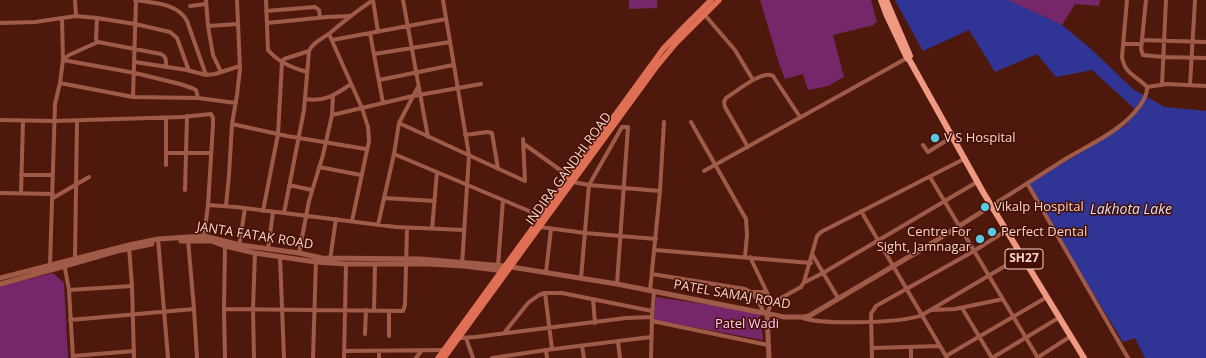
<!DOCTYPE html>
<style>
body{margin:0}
canvas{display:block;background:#4e190c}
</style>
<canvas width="1206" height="358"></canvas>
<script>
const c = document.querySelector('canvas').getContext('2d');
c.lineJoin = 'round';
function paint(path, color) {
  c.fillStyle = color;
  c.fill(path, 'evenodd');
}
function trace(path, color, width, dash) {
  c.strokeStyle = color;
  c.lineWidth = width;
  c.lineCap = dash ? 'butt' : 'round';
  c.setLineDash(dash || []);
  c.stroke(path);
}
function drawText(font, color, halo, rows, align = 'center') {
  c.font = font + ' "Open Sans",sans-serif';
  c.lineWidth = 3;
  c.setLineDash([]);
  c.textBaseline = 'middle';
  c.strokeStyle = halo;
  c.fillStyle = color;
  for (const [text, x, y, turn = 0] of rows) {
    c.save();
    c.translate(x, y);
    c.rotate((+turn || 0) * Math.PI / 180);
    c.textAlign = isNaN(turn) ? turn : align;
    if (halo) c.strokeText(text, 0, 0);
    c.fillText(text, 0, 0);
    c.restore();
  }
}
paint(new Path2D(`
 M629 0H657V8L629 9Z
 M760 0H871L877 22 874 23V25L833 35 844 77 828 86 808 90 803 74 785 79 779 63Z
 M1003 0H1100L1099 6 1075 4 1062 25 1022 10Z
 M53 273 64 283 68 358H0V286Z
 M656 297 760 312 763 340 654 320Z`), '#762769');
paint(new Path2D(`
 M895 0H1008L1062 25 1091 49 1134 90 1165 107 1206 111V358H1145L1135 338 1123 342 1027 185 1126 125 1136 110 1092 70 1056 77 1037 54 995 72 969 30 923 51Z`), '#303494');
trace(new Path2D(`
 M75 0 76 16
 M135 0C153 3 178 3 187 21L206 75
 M206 0 208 26 213 55 221 72
 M266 0 268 50C278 62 292 68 307 72
 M373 0 378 32
 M403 0 428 137
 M443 0 469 155 462 265
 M1146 0 1141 49 1143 55 1163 57 1206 58
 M190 6 206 4
 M266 11 315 7 319 10 320 17
 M704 14 735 50 753 80
 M97 18 96 39 98 42 161 54C167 57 166 61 166 67
 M0 23 35 22 76 16 97 18 135 24 170 32 177 38 189 71
 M267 23 327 17 350 16
 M208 26 238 24
 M370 33 383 103
 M329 34 362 108 368 127 369 141 352 221
 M332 40 446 19
 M1142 40 1206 42
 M1123 44H1142
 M374 54 450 42
 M63 60 135 73 180 84 192 88 196 90 198 98
 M63 60 69 55 98 42
 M135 62 187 70 206 75 215 74 240 66
 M379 80 453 65
 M60 83 133 97 198 98 236 103
 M1162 85 1166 0
 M1190 85 1195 0
 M1147 87 1167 84 1206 86
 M133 97 136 0
 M305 99C325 102 335 95 351 84
 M332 115 413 96 481 84
 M0 120 54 121 182 117 211 114 213 118V125L208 205 204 236
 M691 122 746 219 747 235 745 257
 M399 123 525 181 523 139
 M232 124 287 136 366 149
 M465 135 487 132 492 133 498 169
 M524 144 570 177
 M923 145 928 152 952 137
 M748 147 725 107 724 102 726 98C736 92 763 69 773 76L800 117
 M166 153H210
 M394 154 541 216
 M166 165V118
 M319 167 361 175
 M704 171 907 58
 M21 175H53
 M930 177 1038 358
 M573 182 589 185 660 191
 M1027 183 1128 358
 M289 185 312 190
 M185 190 187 116
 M0 193 53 194
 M21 193 23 121
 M53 198 89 177
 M384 198 435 201
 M208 205 236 207 396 227 464 230
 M226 206 229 175 232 124 237 95 240 69 237 0
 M991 206C1017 190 1042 174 1067 158 1087 146 1110 136 1127 120 1135 113 1148 98 1147 87 1136 75 1125 75 1122 57L1127 0
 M263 211 278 134 282 62 284 59 309 51
 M861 211 947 358
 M284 213 304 110 309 51C313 42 322 39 330 33 344 21 358 10 373 0
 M378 225 394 154 399 123 418 87
 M540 227 585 233 656 239
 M432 229 437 172
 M158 239 168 358
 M188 240 194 309 197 358
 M225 246 224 309 225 358
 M129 247 132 286 134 358
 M239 247 245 208
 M268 249 273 212
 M655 250 811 263
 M299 253 309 201 323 155 332 115 333 96
 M812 254 838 298
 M280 256 284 358
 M750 257 772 303
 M75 258 77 121
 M330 260 336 219
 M64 263 69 290 73 358
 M50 265 55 104 60 83 63 60 62 18
 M498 266 503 200
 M546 272 551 229
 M652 274 745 289C756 294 759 302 764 313
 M581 278 589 185 622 127H628L617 284
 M805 282 823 273 977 182
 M69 290 132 286
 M650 291 660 191 664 122
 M751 292H767
 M545 293 552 349
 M593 299 595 323
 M962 308 992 358
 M224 309 403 311 405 305 407 228
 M931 310 955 309 1003 299
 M374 311 375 264
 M389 311V336
 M767 313 772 303 801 287 804 282 817 236 821 232 964 159
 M803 318C823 325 902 323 922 315L1022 256
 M70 320 194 309
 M652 321 768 345
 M504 333 528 303 539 295 545 293H562L652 311
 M365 334 366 310
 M459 338 475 337 626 318 652 317
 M466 338 473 358
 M618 342 620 358
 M582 346 584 358
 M911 347V358
 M872 348 940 346
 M546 350 547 358
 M344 351 445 350
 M379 351V358
 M73 356 134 351
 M946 356 1047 297
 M254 358 253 309 255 253
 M313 358 316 259
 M344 358 346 264
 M416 358 422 350
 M492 358 546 350 651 337
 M651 358 652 317 654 292
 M872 358 871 314 876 306 974 251 1007 230
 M992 358 1060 317
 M1037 358 1071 336`), '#a05a48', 4);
trace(new Path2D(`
 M181 241H211L225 246 255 253 316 262 346 264H429L464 266 505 271
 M0 278 129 245 158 239 204 236 240 245 299 253 322 258 420 259 505 266 617 284 784 317H803L809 316 924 248 991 206
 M0 284 65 266 117 251 152 244
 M767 313 769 358`), '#a05a48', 5);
trace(new Path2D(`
 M438 358 663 49 686 25 711 0
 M444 358 657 66 676 43 719 0`), '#e07055', 5.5);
trace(new Path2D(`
 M881 0 887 16 907 58 910 61 983 192 1084 358
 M886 0 910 56`), '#ef9983', 6);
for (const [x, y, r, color] of [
 [935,138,5,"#57c9e2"],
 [985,207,5,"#57c9e2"],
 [992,232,5,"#57c9e2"],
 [980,239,5,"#57c9e2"]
]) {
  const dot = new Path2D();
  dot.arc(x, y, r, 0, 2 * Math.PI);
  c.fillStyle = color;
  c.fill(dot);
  trace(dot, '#430e03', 1.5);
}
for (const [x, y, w] of [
 [1024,259,38]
]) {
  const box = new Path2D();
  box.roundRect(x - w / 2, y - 10, w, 20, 3);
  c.fillStyle = '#430e03';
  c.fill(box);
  trace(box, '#f7d4cb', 1);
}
drawText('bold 12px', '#f7d4cb', null, [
 ["SH27",1024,259]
]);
drawText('13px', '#f7d4cb', '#430e03', [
 ["V S Hospital",944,138],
 ["Vikalp Hospital",994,207],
 ["Centre For",971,232,"right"],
 ["Sight, Jamnagar",971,247,"right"],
 ["Perfect Dental",1001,232]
], 'left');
drawText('13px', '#f7d4cb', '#430e03', [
 ["INDIRA GANDHI ROAD",569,169,-54],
 ["JANTA FATAK ROAD",255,236,9],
 ["PATEL SAMAJ ROAD",732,295,10]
]);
drawText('13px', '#ffcdf3', '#430e03', [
 ["Patel Wadi",747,324]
]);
drawText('italic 14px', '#dbe1fc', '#430e03', [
 ["Lakhota Lake",1131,210]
]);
</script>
